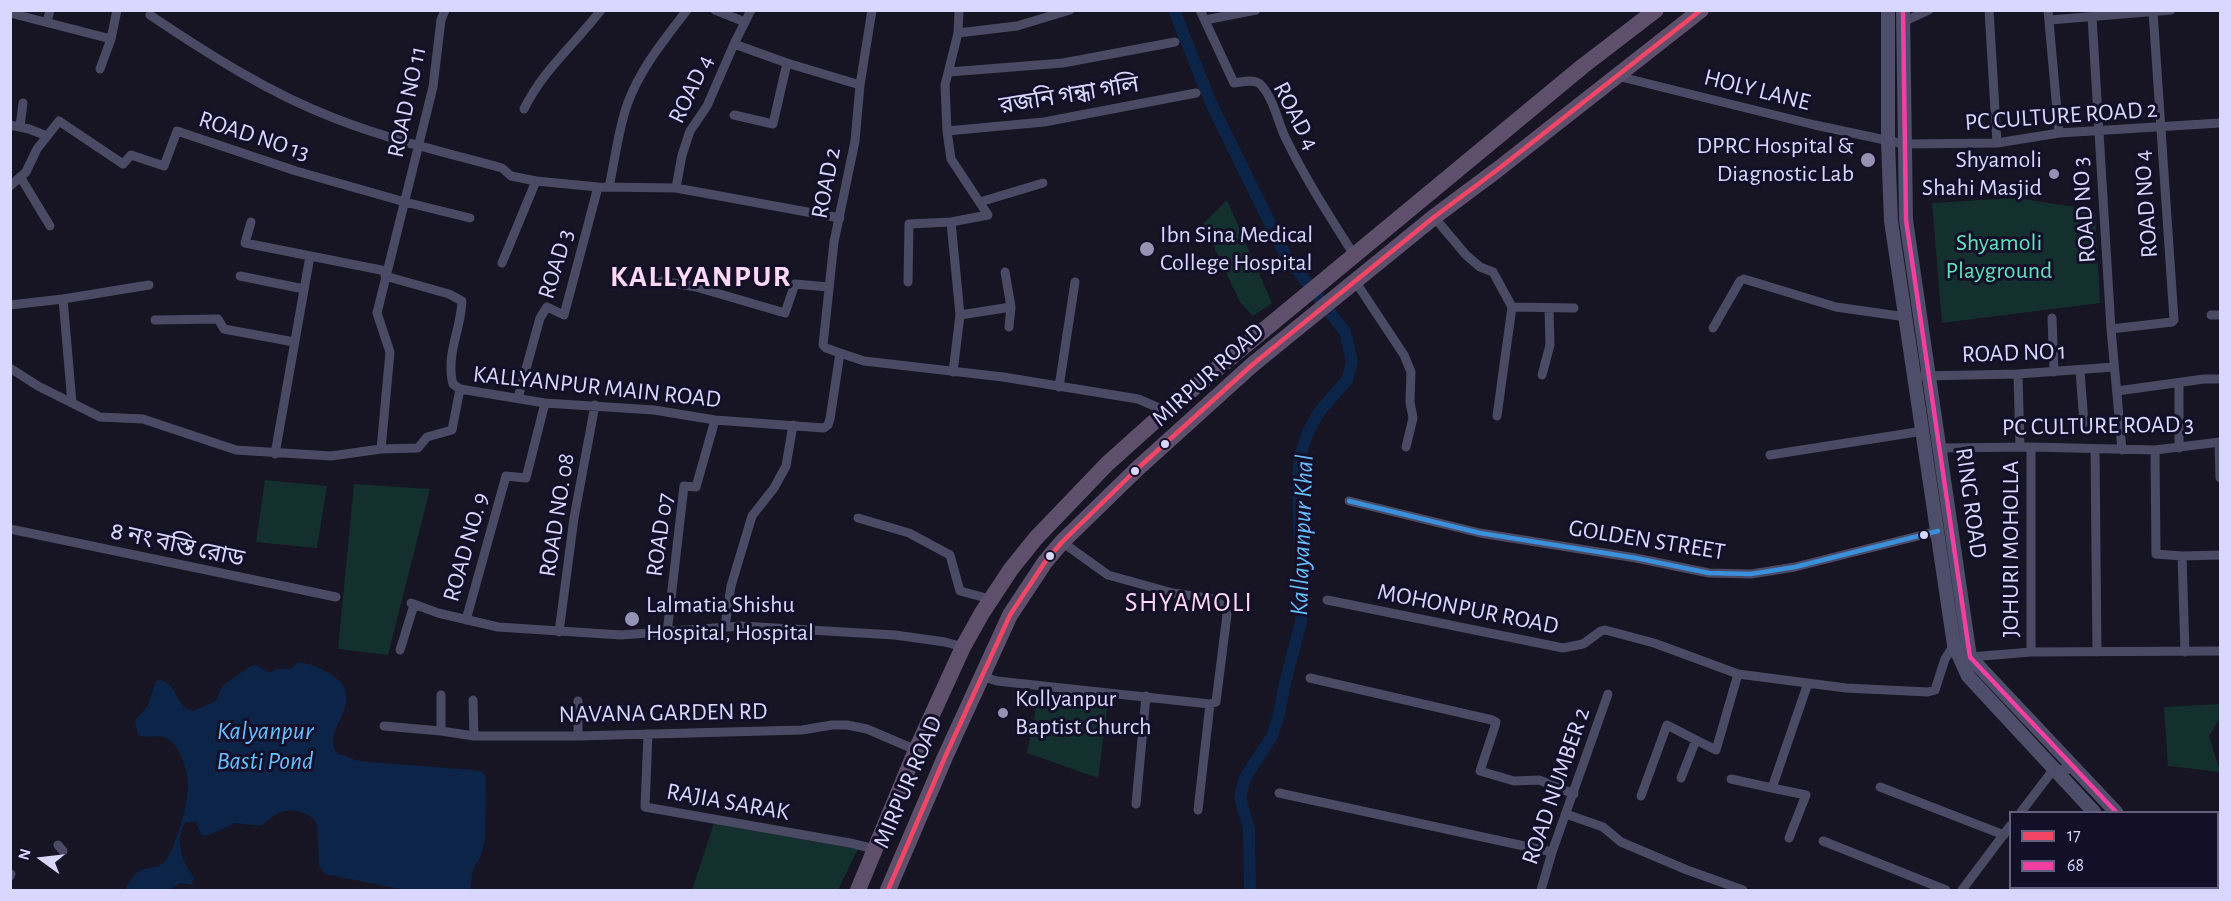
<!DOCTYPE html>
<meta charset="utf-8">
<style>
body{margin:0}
#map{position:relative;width:2231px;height:901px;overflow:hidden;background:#171523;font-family:"Alegreya Sans",sans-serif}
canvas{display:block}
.frame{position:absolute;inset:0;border:12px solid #dad7ff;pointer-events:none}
.legend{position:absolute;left:2009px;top:811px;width:210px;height:78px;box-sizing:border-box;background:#130f29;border:2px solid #635f7f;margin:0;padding:8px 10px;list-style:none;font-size:18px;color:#dad7ff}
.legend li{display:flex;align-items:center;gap:12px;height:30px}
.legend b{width:30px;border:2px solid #635f7f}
.north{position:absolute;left:12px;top:829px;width:60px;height:60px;-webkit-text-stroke:4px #130f29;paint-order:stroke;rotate:285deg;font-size:16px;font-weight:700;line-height:24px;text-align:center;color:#dad7ff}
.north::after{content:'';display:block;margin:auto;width:21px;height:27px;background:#dad7ff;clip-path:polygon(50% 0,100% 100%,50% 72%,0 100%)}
</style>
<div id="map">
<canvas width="2231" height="901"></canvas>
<div class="frame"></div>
<ul class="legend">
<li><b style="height:8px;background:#f34667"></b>17</li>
<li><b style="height:8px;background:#f240a1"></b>68</li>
</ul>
<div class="north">N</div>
</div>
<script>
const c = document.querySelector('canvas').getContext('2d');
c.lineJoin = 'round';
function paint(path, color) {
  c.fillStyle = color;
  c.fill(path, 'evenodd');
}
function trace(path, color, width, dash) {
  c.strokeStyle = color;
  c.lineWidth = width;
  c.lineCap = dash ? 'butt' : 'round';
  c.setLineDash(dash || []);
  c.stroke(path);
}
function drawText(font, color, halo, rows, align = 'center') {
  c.font = font + ' "Alegreya Sans","Noto Sans Bengali",sans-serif';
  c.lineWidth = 6;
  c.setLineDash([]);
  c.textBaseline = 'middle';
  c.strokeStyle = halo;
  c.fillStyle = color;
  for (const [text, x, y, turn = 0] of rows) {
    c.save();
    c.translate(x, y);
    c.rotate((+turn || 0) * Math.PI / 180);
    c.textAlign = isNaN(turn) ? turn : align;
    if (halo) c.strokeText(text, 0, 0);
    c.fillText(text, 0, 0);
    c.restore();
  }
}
paint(new Path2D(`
 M2015 198 2095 210 2100 303 1942 323 1932 203Z
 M1227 200 1272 303 1253 316 1240 302 1203 224Z
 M265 480 327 486 317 548 256 542Z
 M354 484 430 489 388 655 338 649Z
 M1039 692 1108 703 1098 778 1027 753Z
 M2220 704V718L2209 736 2220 772 2168 766 2164 707Z
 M714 823 858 849 838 890H692Z`), '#132f2e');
paint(new Path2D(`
 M299 662C309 663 320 668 329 673 374 700 315 732 339 755L341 754 355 760 370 762 473 770 482 772 486 777 485 840 480 858 473 870 470 890H405L325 874 319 866 317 824C309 811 290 807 277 814 271 817 266 823 260 826L235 823 207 836 201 834 196 822H186C173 839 183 863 194 878L192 885 180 883 171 889 124 890C128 885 132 876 138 872 147 866 159 870 166 860 177 845 188 803 188 785 188 771 180 746 168 739 159 733 149 739 138 735L135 720 147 707 156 681 160 680 168 683C178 693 177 706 193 711L216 701 222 686 251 666 257 665 269 673 276 669H290Z`), '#0c2448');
trace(new Path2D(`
 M1174 10 1211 103 1285 254 1345 332 1352 362 1347 380 1319 412 1309 430 1300 455 1298 477 1299 533 1306 573 1301 622 1285 683 1279 714 1272 736 1245 778 1240 797 1249 829 1250 890`), '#0c2448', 12);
trace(new Path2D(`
 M715 10 745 22
 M1200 10 1234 83C1242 82 1255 78 1261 85 1274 99 1278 123 1286 139 1306 180 1330 217 1354 255
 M1989 10 1997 143
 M2048 10 2059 133
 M10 13 111 39
 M150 15C208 54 269 93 334 118 387 139 447 153 502 168L511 176 536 181 598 187 676 188 840 218
 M2092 17 2111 329 2172 322 2174 320 2153 12
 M1205 20 1256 10
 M2050 20 2171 10
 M47 22 50 10
 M1903 22 1929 10
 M958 33 1017 26 1070 10
 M734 44 787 63 860 85
 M100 69 111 39 117 10
 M949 72 1063 63 1175 42
 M1617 76 1815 125 1904 144 1997 143 2059 133 2220 123
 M524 109C543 70 575 44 601 10
 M734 115 773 124 787 63
 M10 125 29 129 47 136
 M20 127 23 103
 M947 131 1044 122 1196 93
 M21 178 50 226
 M10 186 26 172 37 149 59 121 123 164 131 155 164 166 177 131 296 171 405 202 470 218
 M609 187C615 160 618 131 627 105 640 69 664 40 687 10
 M676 188 682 155 690 131 707 106 734 44 751 10
 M980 202 1043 183
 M1434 217 1466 255 1480 267 1493 272 1512 307
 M251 222 245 243 386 271
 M502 263 536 181
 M1005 272 1011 307 1009 327
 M240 276 304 289
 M385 276 449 294 462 301C461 329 447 351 452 380L453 384 460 389 545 403 654 410 715 420 824 428 828 425 830 419 840 353 864 361 1003 377 1138 399 1166 411
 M662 281 696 287 785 313 795 284 829 287
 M1355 281 1404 355 1411 372 1410 402 1413 418 1406 447
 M908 282 909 224 951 222
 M63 299 149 285
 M10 305 63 299 72 403
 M1512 307 1574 308
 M960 315 1011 307
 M2211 315H2220
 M2052 318 2054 372
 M155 320 218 319 224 329 294 342
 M1713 328 1740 281 1744 279 1836 307 1906 317
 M2111 329 2122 450
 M840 353 826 348 823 345 834 242 855 141 860 85 872 10
 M10 368 38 386 100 417 143 419 236 450 331 456 381 449 418 448 427 437 452 430 460 389
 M2080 371 2084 423
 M953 372 960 315 951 222 988 215 951 159 947 131 945 85 958 33 959 10
 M2018 374 2020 447
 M1542 375 1550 345 1549 308
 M1923 376 2018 374 2114 367
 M2179 383V448
 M1059 387 1075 282
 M2117 391 2204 379H2220
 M518 398 540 318 547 307 564 315 598 187
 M1497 416 1512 307
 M2219 442 2220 478
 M1941 448 2031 447 2155 450 2220 442
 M381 449 390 352 377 313 433 87 441 20 445 10
 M2095 449 2097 652
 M2155 450 2156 554 2182 556 2220 555
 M275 454 310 256
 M1770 455 1923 431
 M1349 501 1480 533 1636 558 1709 573 1751 574 1795 567 1938 531
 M858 518 909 533 950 555 960 591 990 599
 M10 529 336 597
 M2182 556 2185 652
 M1327 600 1563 648 1583 644 1601 631 1605 630 1654 643 1738 674 1846 688 1928 692 1935 690 1945 659 1954 645
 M411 603 438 613 498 627 621 635 741 626 895 635 945 642 963 647
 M466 620 506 476 526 478 545 403
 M725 626 731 586 752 516 774 488 786 466 793 425
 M559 632 574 518 595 405
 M667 633 684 486 696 487 715 420
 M400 650 414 605
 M2031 652V447
 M1970 657 2031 652 2220 651
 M981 676 997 681 1210 704 1216 702 1227 615 1225 608 1214 599 1173 593 1108 575 1062 542
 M1310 678 1492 720 1496 722 1495 726 1480 771 1514 781 1539 780 1574 794
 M441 695V731L474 736H578L802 730 832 725H847L867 729 916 750
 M473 700 474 736
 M384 726 441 731
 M648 734 645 807 850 843 875 849
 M578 736V701
 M1681 778 1696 740 1716 750 1738 674
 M1731 779 1772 788 1808 683
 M1880 787 2004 835
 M1772 788 1806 795 1789 838
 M1279 793 1552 852
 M1641 796 1667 725 1696 740
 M1136 804 1146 696
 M1198 810 1210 704
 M2021 812 2053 770 2074 769
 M1566 814 1603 827 1621 842 1687 870 1743 890
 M2218 823H2220
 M1823 841 1946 890
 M58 845 63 851
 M26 855 27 854
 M10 876 11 874
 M1541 890 1552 852 1608 694
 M1962 890 2010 826
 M2040 890 2041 888
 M2112 890 2115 888`), '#4a4a64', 9);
trace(new Path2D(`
 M1888 10V142L1891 221 1954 645 1968 676 2094 812
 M1903 10 1906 220 1970 657 2116 812
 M2165 888 2168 890
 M2187 888 2190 890`), '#4e4d6a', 14);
trace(new Path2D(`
 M858 890 916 750 963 647 982 613 1011 569 1036 538 1107 464 1166 411 1583 66 1656 10
 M888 890 945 757 1010 615 1045 562 1062 542 1137 469 1252 365 1434 217 1497 170 1701 10`), '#5e506c', 16);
trace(new Path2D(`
 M888 890 945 757 1010 615 1045 562 1062 542 1137 469 1252 365 1434 217 1497 170 1701 10`), '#f34667', 4.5);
trace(new Path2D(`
 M1903 10 1906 220 1970 657 2116 812`), '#f240a1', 4.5);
trace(new Path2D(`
 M1349 501 1480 533 1636 558 1709 573 1751 574 1795 567 1938 531`), '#3a90db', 4.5);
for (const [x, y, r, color] of [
 [1868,160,8,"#9693b2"],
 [2054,174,6,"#9693b2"],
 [1147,249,8,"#9693b2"],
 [1165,444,5,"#dad7ff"],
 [1135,471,5,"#dad7ff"],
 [1924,535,5,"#dad7ff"],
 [1050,556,5,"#dad7ff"],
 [632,619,8,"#9693b2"],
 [1003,713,6,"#9693b2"]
]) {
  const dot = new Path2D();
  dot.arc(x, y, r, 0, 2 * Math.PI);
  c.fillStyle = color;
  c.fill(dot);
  trace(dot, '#130f29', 2);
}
drawText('24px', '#dad7ff', '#130f29', [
 ["ROAD 4",691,89,-64],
 ["HOLY LANE",1757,90,14],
 ["রজনি গন্ধা গলি",1069,95,-9],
 ["ROAD NO 11",407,102,-78],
 ["ROAD 4",1296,116,63],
 ["PC CULTURE ROAD 2",2061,116,-4],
 ["ROAD NO 13",254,136,18],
 ["ROAD 2",826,183,-79],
 ["ROAD NO 4",2146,204,-94],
 ["ROAD NO 3",2084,210,-94],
 ["ROAD 3",556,264,-73],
 ["ROAD NO 1",2014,353,-2],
 ["MIRPUR ROAD",1208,375,-42],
 ["KALLYANPUR MAIN ROAD",597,387,6],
 ["PC CULTURE ROAD 3",2098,426,-1],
 ["RING ROAD",1971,503,82],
 ["ROAD NO. 08",557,515,-81],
 ["ROAD 07",660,535,-82],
 ["GOLDEN STREET",1647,540,9],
 ["৪ নং বস্তি রোড",177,545,12],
 ["ROAD NO. 9",466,547,-74],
 ["JOHURI MOHOLLA",2011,549,-90],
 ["MOHONPUR ROAD",1468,609,11],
 ["NAVANA GARDEN RD",663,713,-1],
 ["MIRPUR ROAD",908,782,-67],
 ["ROAD NUMBER 2",1556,786,-71],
 ["RAJIA SARAK",728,802,10]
]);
drawText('24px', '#dad7ff', '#130f29', [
 ["DPRC Hospital &",1854,146,"right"],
 ["Diagnostic Lab",1854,174,"right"],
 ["Shyamoli",2042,160,"right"],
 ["Shahi Masjid",2042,188,"right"],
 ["Ibn Sina Medical",1160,235],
 ["College Hospital",1160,263],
 ["Lalmatia Shishu",646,605],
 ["Hospital, Hospital",646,633],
 ["Kollyanpur",1015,699],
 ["Baptist Church",1015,727]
], 'left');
drawText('24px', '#5fe3bc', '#130f29', [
 ["Shyamoli",1999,243],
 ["Playground",1999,271]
]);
drawText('italic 26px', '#65beff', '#130f29', [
 ["Kallayanpur Khal",1302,535,-88],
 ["Kalyanpur",265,731],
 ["Basti Pond",265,761]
]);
c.letterSpacing = '1.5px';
drawText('27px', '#ffd9f3', '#130f29', [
 ["SHYAMOLI",1189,603]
]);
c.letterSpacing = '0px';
c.letterSpacing = '1.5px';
drawText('bold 30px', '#ffd9f3', '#130f29', [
 ["KALLYANPUR",701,277]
]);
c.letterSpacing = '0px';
</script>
